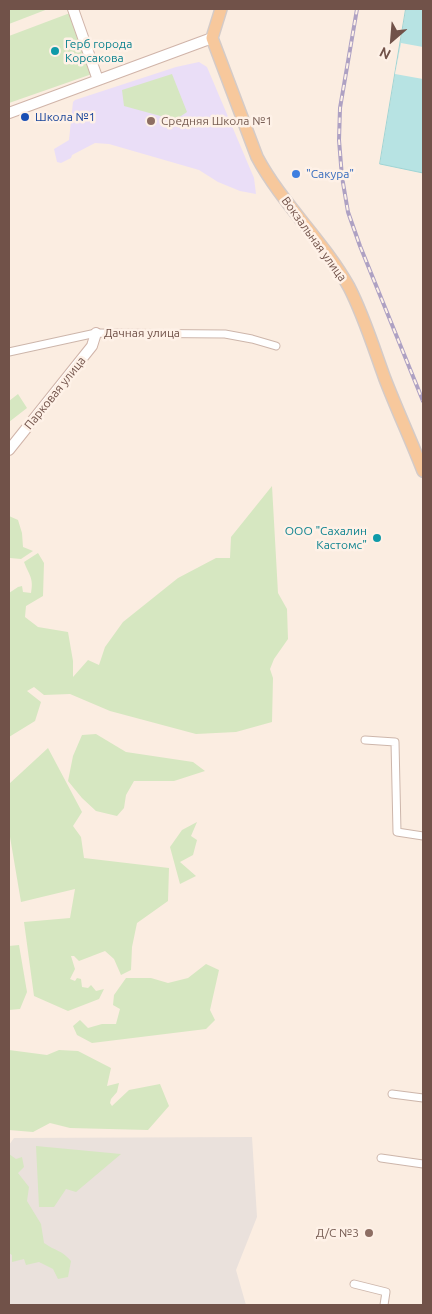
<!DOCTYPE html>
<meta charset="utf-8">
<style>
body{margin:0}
#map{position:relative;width:432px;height:1314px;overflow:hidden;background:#fbede1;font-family:Ubuntu,sans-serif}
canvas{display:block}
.frame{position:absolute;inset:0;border:10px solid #715249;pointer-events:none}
.north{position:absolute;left:367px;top:15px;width:50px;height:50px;-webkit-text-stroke:4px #fef1e7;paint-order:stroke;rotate:207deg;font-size:14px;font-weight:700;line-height:20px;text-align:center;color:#715249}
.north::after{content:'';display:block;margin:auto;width:18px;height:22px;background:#715249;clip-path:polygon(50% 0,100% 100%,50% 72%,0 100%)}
</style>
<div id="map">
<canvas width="432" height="1314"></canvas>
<div class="frame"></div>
<div class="north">N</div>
</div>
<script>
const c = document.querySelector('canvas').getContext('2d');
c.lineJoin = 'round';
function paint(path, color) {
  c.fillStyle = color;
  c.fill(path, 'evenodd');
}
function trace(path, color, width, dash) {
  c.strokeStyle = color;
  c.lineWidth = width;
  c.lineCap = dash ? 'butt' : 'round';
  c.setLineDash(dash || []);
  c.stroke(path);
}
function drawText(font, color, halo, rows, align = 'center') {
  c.font = font + ' Ubuntu,sans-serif';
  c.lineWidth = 5;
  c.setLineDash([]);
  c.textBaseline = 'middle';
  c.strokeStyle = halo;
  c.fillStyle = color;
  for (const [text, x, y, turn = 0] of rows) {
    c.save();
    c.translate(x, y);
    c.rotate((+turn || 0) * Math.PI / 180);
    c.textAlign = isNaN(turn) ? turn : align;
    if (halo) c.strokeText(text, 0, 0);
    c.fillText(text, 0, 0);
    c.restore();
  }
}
paint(new Path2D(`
 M252 1137 257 1217 236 1270 246 1305H9V1145L14 1138Z`), '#eae1dc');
paint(new Path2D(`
 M199 62 207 67 254 178 256 194 240 191 218 182 199 170 109 144 95 143 72 155 71 158 61 163 57 162 54 149 69 140 73 102 75 100 176 67Z`), '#eadef7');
paint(new Path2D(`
 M9 9H48L9 24Z
 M70 13 92 74 9 103V36Z
 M172 74 187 112 175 120 124 106 122 90Z
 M18 394 27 408 9 422V401Z
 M272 486 278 593 287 609 288 639 274 659 270 669 273 678 272 722 236 732 196 734 110 711 70 694 44 695 34 687 27 691 41 702 35 721 9 737V593L18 587 22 586 23 592 31 593C34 578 29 575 24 562L38 553 44 563 43 596 26 606 25 617 38 627 68 632 73 661V677L88 660 99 665 105 647 123 622 178 578 216 558H230L231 537Z
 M9 516 18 520 22 533 23 547 33 551 21 559 10 558 9 560Z
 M96 734 126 752 193 762 205 771 174 781H134L126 795 124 808 117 816 96 811 82 798 68 781 73 756 82 735Z
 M48 748 82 812 73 826 81 837 84 858 169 868 168 901 137 923 132 947 131 970 121 975 114 959 105 951 79 961 74 956H71L75 969 70 979 75 981 77 978 81 979 82 987 88 988 91 985 96 991 104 989 99 999 68 1011 34 996 24 922 70 918 75 889 21 902 9 831V784Z
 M197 822 191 836 197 840 193 855 180 862 196 876 180 884 170 847 182 830Z
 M19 945 27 992 20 1009 9 1010V946Z
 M206 964 219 970 210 1010 215 1020 206 1029 92 1043 77 1035 73 1026 80 1020 88 1028 102 1024H116L120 1009 113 1005 114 995 126 978H151L168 983 188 978Z
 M9 1050 47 1055 59 1050 78 1051 111 1068 107 1086 119 1083 117 1092 111 1099 110 1103 112 1106 129 1090 160 1084 169 1106 148 1130 70 1128 50 1123 33 1132 9 1130Z
 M36 1146 121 1154 76 1192 66 1189 54 1207H39Z
 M9 1154 16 1159 22 1157 24 1167 18 1173 29 1187 27 1201 41 1224 44 1243C55 1251 62 1250 71 1261L68 1277 58 1279 53 1269 39 1262 26 1265 24 1259 12 1262V1255L9 1253Z`), '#d6e7c1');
const water = new Path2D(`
 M406 9H423V173L380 164Z`);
paint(water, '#b7e3e3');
trace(water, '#9ed4d4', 1);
paint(new Path2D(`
 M401 43 423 47V79L395 74Z`), '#fbede1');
const street = new Path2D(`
 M9 352 96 333 225 334 252 339 276 346
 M365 740 395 742 397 832 423 836
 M392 1094 423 1098
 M381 1158 423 1164
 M354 1284 386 1292 384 1305`);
const secondary = new Path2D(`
 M73 9 98 80
 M9 113 212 38
 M9 450 92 346 96 333`);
const primary = new Path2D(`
 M221 9 212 38 257 157C282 204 323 240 349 287 364 316 374 349 385 379 397 410 411 440 423 471`);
trace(street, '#cdb6ab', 9);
trace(secondary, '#d0b4a9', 12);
trace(primary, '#d4cbc8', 14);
trace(street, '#fff', 7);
trace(secondary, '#fff', 10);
trace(primary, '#f7c89c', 11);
const rail = new Path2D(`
 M357 9 340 108 339 140 342 177 348 212 360 246 423 401`);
trace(rail, '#aea1c3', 4);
trace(rail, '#fef1e7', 2, [5.5]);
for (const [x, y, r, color] of [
 [55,51,5,"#0f9aa8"],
 [25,117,5,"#1a4fb4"],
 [151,121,5,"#8d6e63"],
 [296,174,5,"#3f7fe0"],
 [377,538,5,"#0f9aa8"],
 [369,1233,5,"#8d6e63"]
]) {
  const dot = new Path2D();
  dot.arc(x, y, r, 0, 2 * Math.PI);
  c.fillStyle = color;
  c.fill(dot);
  trace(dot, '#fef1e7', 2);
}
drawText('12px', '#0d838f', '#fef1e7', [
 ["Герб города",65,44],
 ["Корсакова",65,58],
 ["ООО \"Сахалин",367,531,"right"],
 ["Кастомс\"",367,545,"right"]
], 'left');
drawText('12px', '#164399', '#fef1e7', [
 ["Школа №1",35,117]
], 'left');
drawText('12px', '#785e54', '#fef1e7', [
 ["Средняя Школа №1",161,121],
 ["Д/С №3",359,1233,"right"]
], 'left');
drawText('12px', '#366cbe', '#fef1e7', [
 ["\"Сакура\"",306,174]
], 'left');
drawText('12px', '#715249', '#fef1e7', [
 ["Вокзальная улица",314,239,54],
 ["Дачная улица",142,333],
 ["Парковая улица",55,393,-51]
]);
</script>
